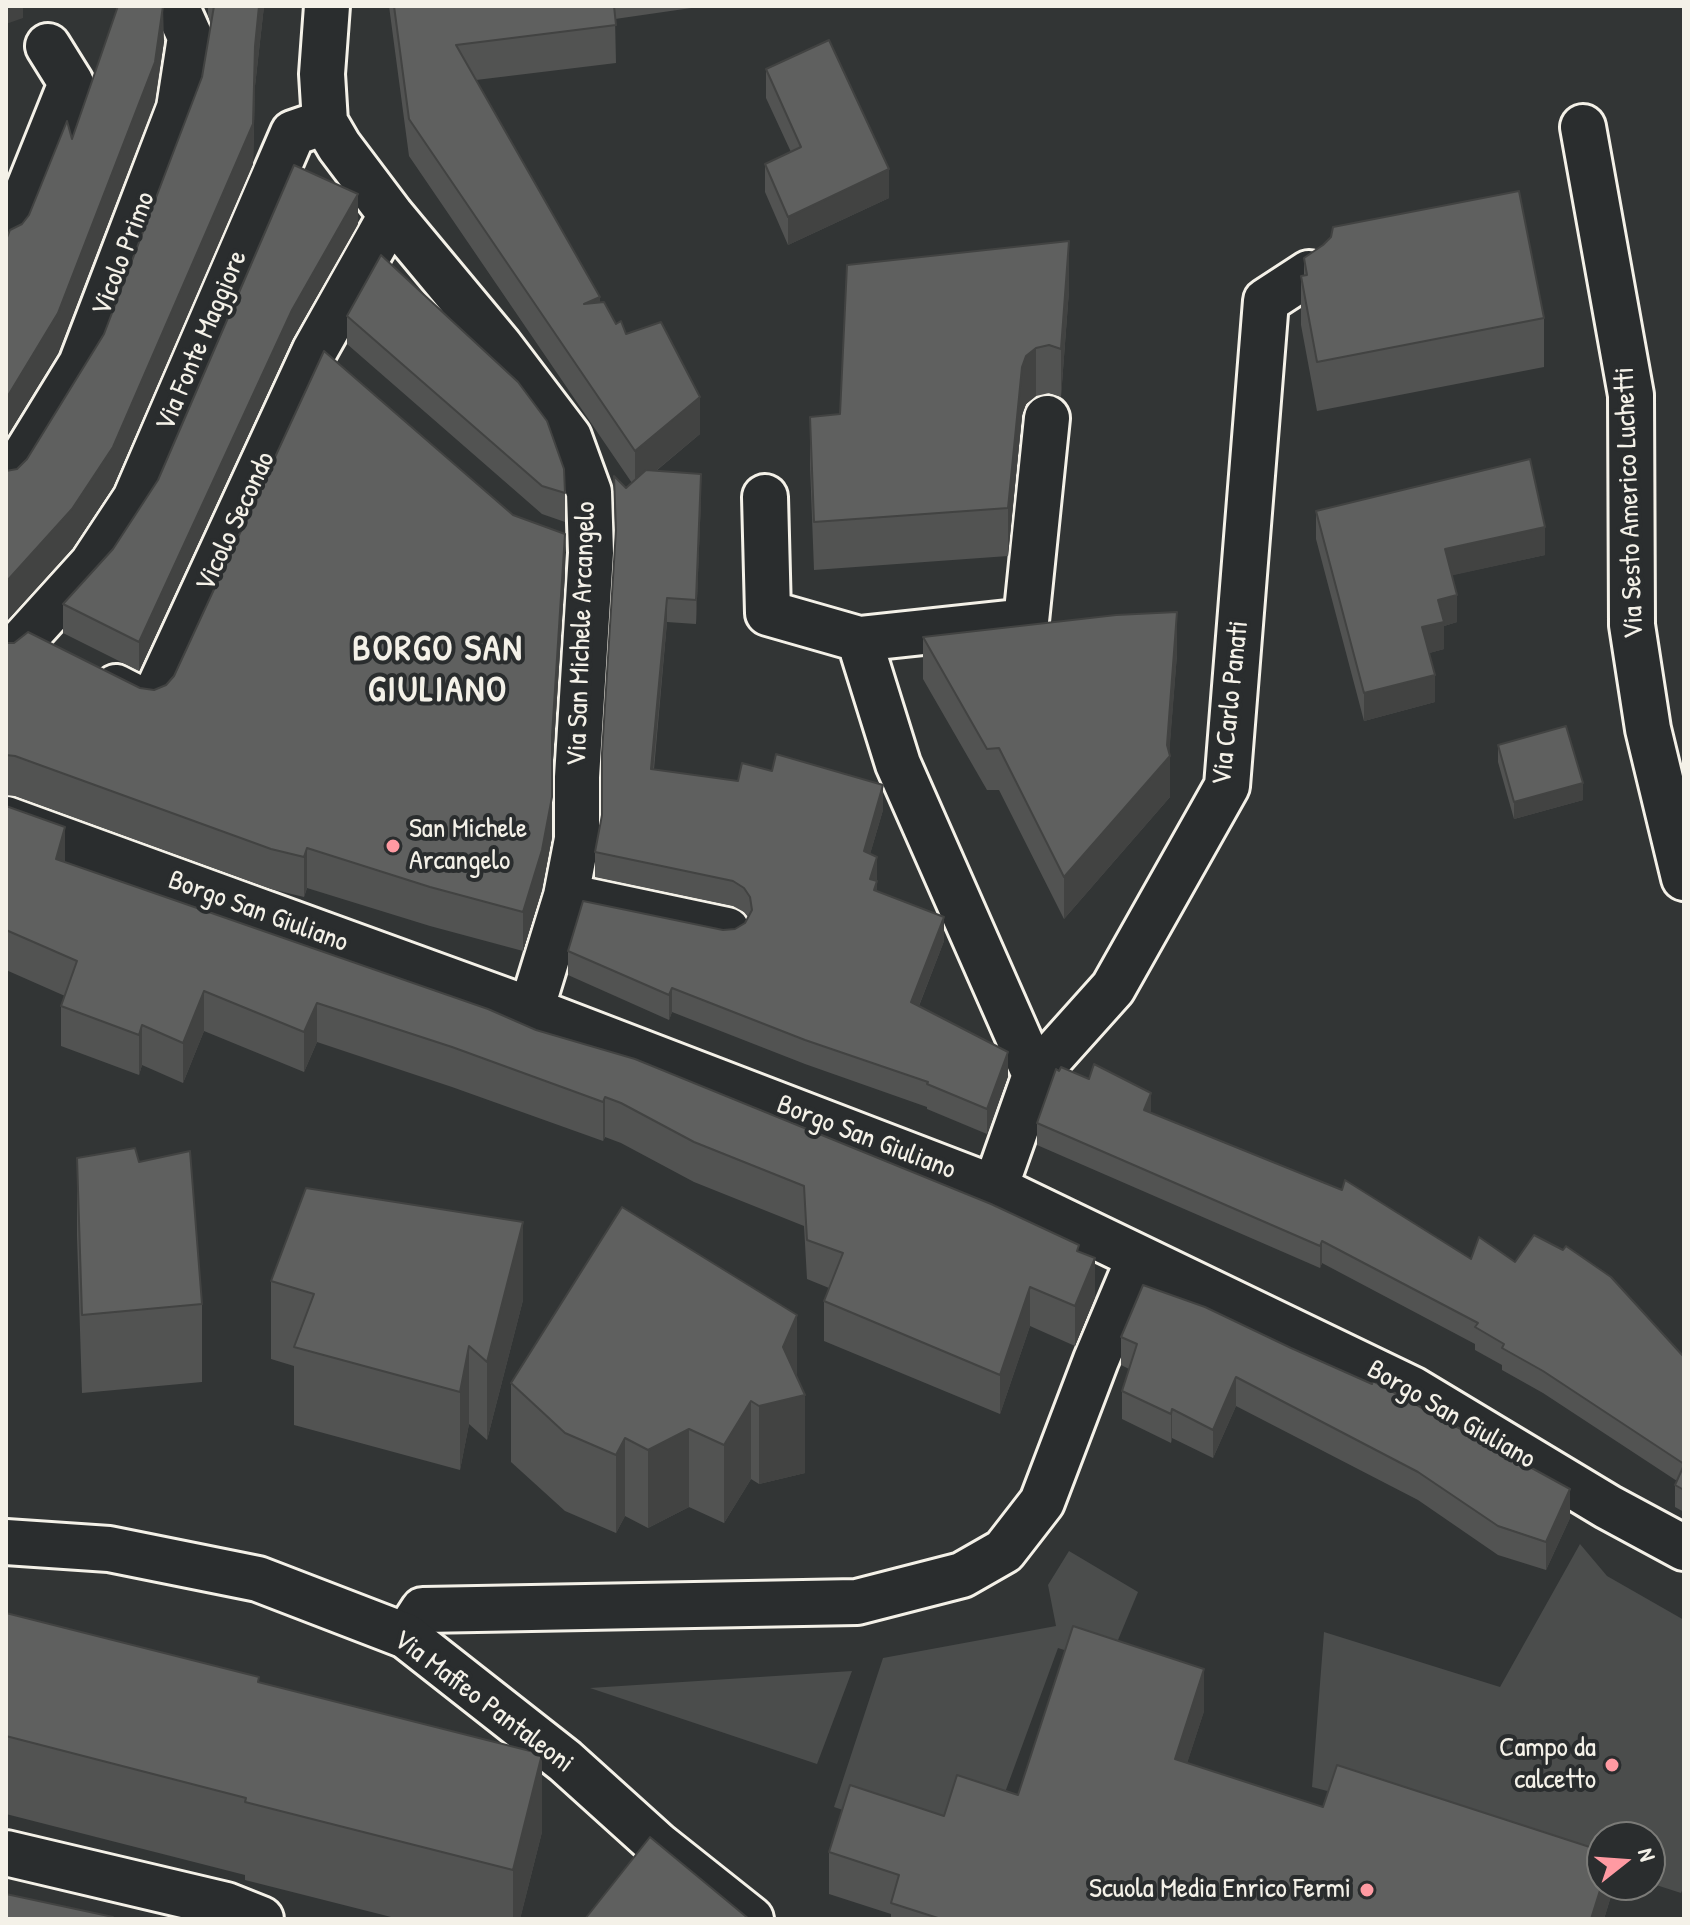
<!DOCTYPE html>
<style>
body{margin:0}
#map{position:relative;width:1690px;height:1925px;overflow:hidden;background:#323535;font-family:"Patrick Hand",sans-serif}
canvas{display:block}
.frame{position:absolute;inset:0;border:8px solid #f4f1e8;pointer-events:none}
.north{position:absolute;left:1586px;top:1821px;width:80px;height:80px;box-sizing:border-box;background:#2a2d2e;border:2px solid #7b7b78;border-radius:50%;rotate:73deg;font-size:22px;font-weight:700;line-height:32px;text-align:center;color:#f4f1e8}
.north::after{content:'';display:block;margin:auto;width:28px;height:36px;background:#ff9aa2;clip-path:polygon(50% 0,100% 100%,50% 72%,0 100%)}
</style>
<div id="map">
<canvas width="1690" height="1925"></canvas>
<div class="frame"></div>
<div class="north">N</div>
</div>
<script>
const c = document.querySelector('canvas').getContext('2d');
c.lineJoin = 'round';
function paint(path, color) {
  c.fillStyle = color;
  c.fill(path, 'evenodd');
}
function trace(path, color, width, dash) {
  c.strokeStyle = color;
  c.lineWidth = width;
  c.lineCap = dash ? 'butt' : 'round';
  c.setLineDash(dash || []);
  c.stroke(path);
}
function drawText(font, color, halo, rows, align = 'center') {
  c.font = font + ' "Patrick Hand",sans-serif';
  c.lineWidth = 8;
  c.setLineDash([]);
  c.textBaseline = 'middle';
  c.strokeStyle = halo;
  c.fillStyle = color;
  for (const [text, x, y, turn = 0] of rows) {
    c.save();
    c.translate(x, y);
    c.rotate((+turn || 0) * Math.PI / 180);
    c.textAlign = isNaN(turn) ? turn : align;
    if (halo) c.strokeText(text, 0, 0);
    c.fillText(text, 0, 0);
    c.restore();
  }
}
paint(new Path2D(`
 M1580 1544 1607 1576 1684 1620V1885L1681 1893 1650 1883V1837H1602V1868L1512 1839 1312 1787 1324 1632 1500 1687Z
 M1069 1551 1138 1592 1108 1664 1058 1648 996 1817 935 1841 834 1807 883 1658 1056 1626 1048 1585Z
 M852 1671 817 1764 590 1688Z`), '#4b4d4c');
const street = new Path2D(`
 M327 6 322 74 325 122 339 146 391 215 500 346 569 437 589 492 591 553 577 777V839L566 896 531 1010
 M1583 127 1631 395 1632 625 1648 729 1684 878
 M6 245 71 83 48 46
 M6 486 81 364 179 108 190 37 176 6
 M765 497 768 613 859 639 898 764 1035 1075
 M859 639 1026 621 1047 418
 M6 659 92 564 135 499 293 133 325 122
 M116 687 151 705 315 350 391 215
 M6 819 531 1010 995 1188 1412 1389 1608 1507 1684 1548
 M566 896 727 930
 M995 1188 1035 1075 1113 988 1227 786 1266 301 1309 273
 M406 1636 423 1610 857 1602 962 1575 1004 1551 1042 1502 1096 1360 1139 1258
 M6 1853 226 1905 261 1919`);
const secondary = new Path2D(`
 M6 1542 109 1549 258 1579 406 1636 565 1761 658 1845 751 1919`);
trace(street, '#f4f1e8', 50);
trace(secondary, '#f4f1e8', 50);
trace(street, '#2a2d2e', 44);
trace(secondary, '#2a2d2e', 44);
paint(new Path2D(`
 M208 6H264L255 86 253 164 113 487 72 549 17 469 27 459 104 334 202 77 211 26 208 15Z
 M389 6H705L615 19 616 63 476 80 600 302 616 324 626 334 700 434 656 471 701 498 696 624 667 622 654 769 883 810 870 854 877 857V891L944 941 919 1006 1008 1076 987 1134 927 1109V1107L805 1064 672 1012 669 1020 568 975V951L735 929 745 923 748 917 744 912 733 906 595 877V852L602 815 615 538 614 476 626 488 632 483 409 156Z
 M766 69 889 198 788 245 765 192V164L791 152 766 98Z
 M358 224 292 340 139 671 63 633V604L113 549Z
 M1304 258 1544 318V367L1317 411 1301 325V276H1304Z
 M1069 290 1061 397 1049 393 1036 396 1026 404 1022 415 1008 556 814 570 810 465V417L840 414Z
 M347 316 565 493V522L542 514 347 344Z
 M1316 511 1545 555 1452 575 1457 622 1444 626V649L1429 653 1435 702 1364 721 1316 539Z
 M565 574 552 775V837L542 890 523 951 430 926 307 888 304 897 271 889 15 796 6 795V643L140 688 154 690Z
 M923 637 1177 654 1169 753 1170 797 1064 919 999 790H987L923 679Z
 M1498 745 1583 800 1514 819 1498 762Z
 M6 806 65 863 1079 1252 1095 1297 1075 1346 1030 1326 1000 1414 824 1341V1301L829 1288 807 1279 804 1226 694 1182 621 1143 605 1137 603 1141 452 1087 317 1042 304 1072 204 1031 183 1083 142 1065 139 1075 61 1046V1006L65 996 6 970Z
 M1089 1079 1151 1113 1471 1259 1515 1262 1684 1357V1512L1675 1507V1485L1677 1481 1543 1393 1502 1370V1365L1475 1350V1344L1322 1263 1320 1268 1037 1145V1123Z
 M77 1158 139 1162 202 1304V1382L82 1393 77 1236Z
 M271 1281 523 1300 487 1440 469 1424 460 1470 294 1425V1366L271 1359Z
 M1143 1285 1570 1518 1546 1570 1498 1555 1418 1500 1236 1406 1213 1458 1172 1438 1171 1443 1122 1419V1391L1129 1369 1121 1365V1337Z
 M797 1377 805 1473 759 1484 751 1479 724 1523 689 1507 648 1528 625 1516 616 1533 565 1511 511 1462V1383Z
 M6 1613 259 1682 542 1832 520 1919H399L245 1880V1875L6 1814Z
 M1204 1711 1187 1763 1323 1807 1611 1885V1896L1604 1919H891V1914L829 1894V1852L944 1816 1018 1795Z`), '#525352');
paint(new Path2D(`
 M6 6H23V18L6 24Z
 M163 6 164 41 155 102 58 353 6 438V399Z
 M259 6H264L255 86 253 164 113 487 72 549 6 622V582L255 46Z
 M889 169V198L788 245V217Z
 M358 194V224L292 340 139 671V642L292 310Z
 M1069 241V290L1061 397V349Z
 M600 297V334L584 304Z
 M1036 348V396L1026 404 1022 415 1008 556V508L1022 367 1026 356Z
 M700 397V434L635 488V451Z
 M701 474V498L696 624V600Z
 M1545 527V555L1445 577V549Z
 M565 534V574L552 775V736Z
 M1457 595V622L1444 626V649L1422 655V627L1438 600Z
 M667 598V622L651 793V769Z
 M1177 612V654L1169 757 1170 756V797L1064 919V877L1167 745Z
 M1435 675V702L1364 721V693Z
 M1583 783V800L1514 819V802Z
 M883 785V810L864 875V851Z
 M552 797V837L542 890 523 951V912Z
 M65 827V867L56 859Z
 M307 848V888L304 897V857Z
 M877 857V906L870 879Z
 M944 917V941L911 1026V1002Z
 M672 988V1012L669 1020V995Z
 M204 991V1031L183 1083V1043Z
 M317 1003V1042L304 1072V1032Z
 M142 1025V1065L139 1075V1035Z
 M1008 1052V1076L987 1134V1109Z
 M1151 1093V1116L1144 1110Z
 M605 1097V1137L603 1141V1102Z
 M523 1222V1300L487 1440V1362Z
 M1322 1241V1263L1320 1268V1246Z
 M1095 1258V1297L1075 1346V1306Z
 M1030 1287V1326L1000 1414V1375Z
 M797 1315V1393L805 1395V1473L759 1484V1406Z
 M469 1346V1424L460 1470V1392Z
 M1236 1377V1406L1213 1458V1430Z
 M751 1401V1479L724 1523V1445Z
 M1172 1409V1438L1171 1443V1414Z
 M689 1429V1507L648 1528V1450Z
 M625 1438V1516L616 1533V1455Z
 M1570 1489V1518L1546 1570V1542Z
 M1204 1669V1711L1175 1801V1759Z
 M542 1754V1832L520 1919H513V1870Z
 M1602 1885H1611V1896L1604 1919H1591Z`), '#424342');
const building = new Path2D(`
 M118 6H163L155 62 58 313 6 399V240L10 230 22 224 29 215 67 121 72 139Z
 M214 6H259L255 46 253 124 113 447 72 509 6 582V471L17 469 27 459 104 334 202 77Z
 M394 6H614L616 25 456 45 600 297 584 304 604 302 616 324 621 321 626 334 661 322 700 397 635 451 409 119Z
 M829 40 889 169 788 217 765 164 801 147 766 69Z
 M294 165 358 194 292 310 139 642 63 604 113 549 158 480Z
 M1519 191 1544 318 1317 362 1301 276 1307 275 1304 258 1323 245 1331 237 1333 227Z
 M1069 241 1061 349 1049 345 1036 348 1026 356 1022 367 1008 508 814 522 810 417 840 414 847 265Z
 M381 255 518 382 547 421 564 469 565 493 542 486 347 316Z
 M324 351 513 515 565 534 552 736V797L542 850 523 912 430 887 307 848 304 857 271 849 15 756 6 755V643H14L28 632 140 688 154 690 166 685 174 676Z
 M1530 459 1545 527 1445 549 1457 595 1438 600 1444 622 1422 627 1435 675 1364 693 1316 511Z
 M646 470 701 474 696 600 667 598 651 769 738 781 742 763 772 771 776 754 883 785 864 851 877 857 870 879 877 881 874 890 944 917 911 1002 1008 1052 987 1109 927 1084 928 1082 805 1040 672 988 669 995 568 951 583 901 723 930 735 929 745 923 752 910 750 897 744 888 733 881 595 852 602 815V753L616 530 614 476 626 488Z
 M1177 612 1167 745 1170 756 1064 877 999 748 987 749 923 637 1116 615Z
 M1566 726 1583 783 1514 802 1498 745Z
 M6 806 65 827 56 859 488 1009 536 1030 635 1059 991 1204 1079 1245 1077 1251 1095 1258 1075 1306 1030 1287 1000 1375 824 1301 843 1253 807 1240 804 1186 694 1142 621 1103 605 1097 603 1102 452 1047 317 1003 304 1032 204 991 183 1043 142 1025 139 1035 61 1006 77 961 6 930Z
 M1094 1064 1151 1093 1144 1110 1342 1190 1345 1180 1471 1259 1479 1237 1515 1262 1534 1235 1563 1250 1566 1246 1611 1277 1684 1357V1464L1543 1371 1502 1348 1504 1344 1475 1327 1478 1323 1322 1241 1320 1246 1037 1123 1056 1069 1059 1071 1061 1067 1089 1079Z
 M135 1148 139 1162 190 1151 202 1304 82 1315 77 1158Z
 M306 1188 523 1222 487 1362 469 1346 460 1392 294 1347 314 1294 271 1281Z
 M622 1207 797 1315 783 1347 805 1395 759 1406 751 1401 724 1445 689 1429 648 1450 625 1438 616 1455 565 1433 511 1383Z
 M1143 1285 1205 1307 1291 1348 1372 1384 1373 1381 1570 1489 1546 1542 1498 1526 1418 1472 1236 1377 1213 1430 1172 1409 1171 1414 1122 1391 1137 1344 1121 1337Z
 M1684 1465V1490L1675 1485Z
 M6 1613 259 1677 258 1682 542 1754 513 1870 245 1802 246 1798 6 1736Z
 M1073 1626 1204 1669 1175 1759 1323 1807 1337 1765 1602 1851V1884L1591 1919H941L891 1903 899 1875 829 1852 850 1785 944 1816 957 1775 1018 1795Z
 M650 1837 749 1919H585Z
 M6 1894 113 1917 112 1919H6Z`);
paint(building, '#5f605f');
trace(building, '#424342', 2);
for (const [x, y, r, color] of [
 [393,846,8,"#ff9aa2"],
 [1612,1765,8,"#ff9aa2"],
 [1367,1890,8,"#ff9aa2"]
]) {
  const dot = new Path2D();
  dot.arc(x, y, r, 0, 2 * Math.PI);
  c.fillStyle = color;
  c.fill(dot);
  trace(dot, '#2a2d2e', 3);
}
drawText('28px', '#f4f1e8', '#2a2d2e', [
 ["Vicolo Primo",124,254,-69],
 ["Via Fonte Maggiore",202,341,-67],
 ["Via Sesto Americo Luchetti",1630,503,-92],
 ["Vicolo Secondo",236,522,-65],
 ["Via San Michele Arcangelo",582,634,-88],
 ["Via Carlo Panati",1231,703,-84],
 ["Borgo San Giuliano",258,912,20],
 ["Borgo San Giuliano",866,1138,21],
 ["Borgo San Giuliano",1451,1415,30],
 ["Via Maffeo Pantaleoni",483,1702,37]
]);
drawText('28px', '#f4f1e8', '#2a2d2e', [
 ["San Michele",409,830,"left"],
 ["Arcangelo",409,862,"left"],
 ["Campo da",1596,1749],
 ["calcetto",1596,1781],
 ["Scuola Media Enrico Fermi",1351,1890]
], 'right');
c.letterSpacing = '2px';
drawText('bold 36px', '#f4f1e8', '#2a2d2e', [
 ["BORGO SAN",438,650],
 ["GIULIANO",438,691]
]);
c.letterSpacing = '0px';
</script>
